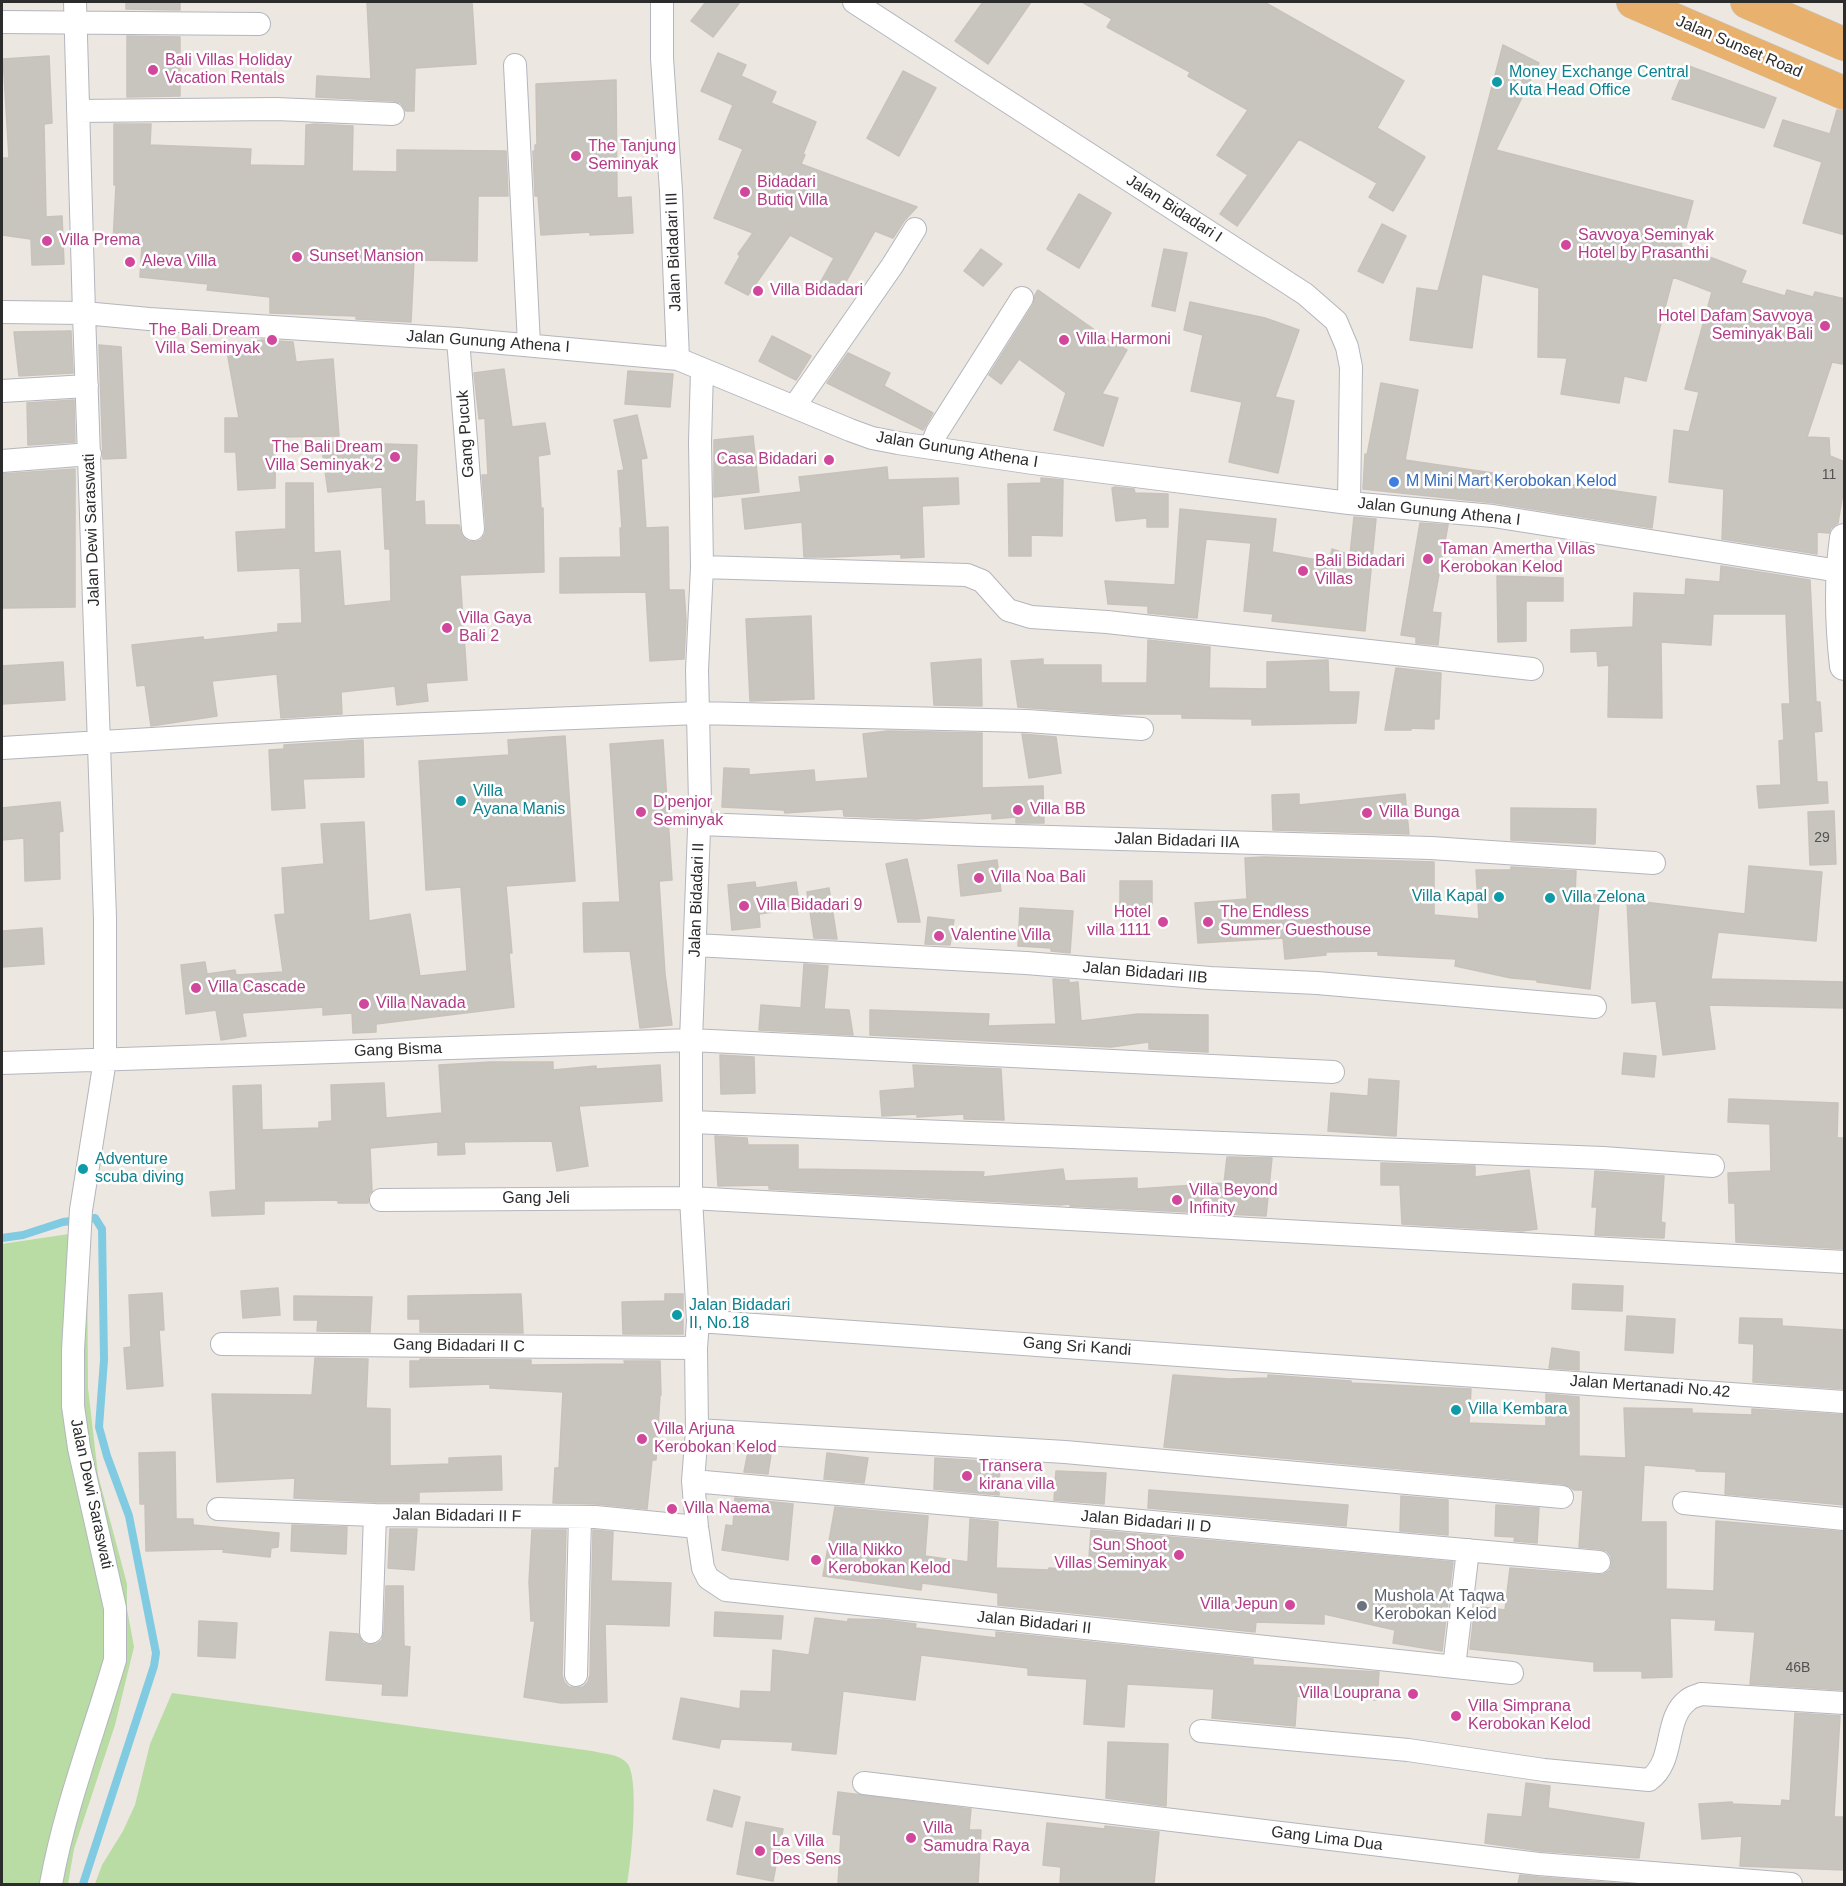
<!DOCTYPE html>
<style>
body{margin:0}
#map{position:relative;width:1846px;height:1886px;overflow:hidden;background:#ece7e0;font-family:Arial,sans-serif}
canvas{display:block}
.frame{position:absolute;inset:0;border:3px solid #2c2c2c;pointer-events:none}
</style>
<div id="map">
<canvas width="1846" height="1886"></canvas>
<div class="frame"></div>
</div>
<script>
const c = document.querySelector('canvas').getContext('2d');
c.lineJoin = 'round';
function paint(path, color) {
  c.fillStyle = color;
  c.fill(path, 'evenodd');
}
function trace(path, color, width, dash) {
  c.strokeStyle = color;
  c.lineWidth = width;
  c.lineCap = dash ? 'butt' : 'round';
  c.setLineDash(dash || []);
  c.stroke(path);
}
function drawText(font, color, halo, rows, align = 'center') {
  c.font = font + ' Arial,sans-serif';
  c.lineWidth = 5;
  c.setLineDash([]);
  c.textBaseline = 'middle';
  c.strokeStyle = halo;
  c.fillStyle = color;
  for (const [text, x, y, turn = 0] of rows) {
    c.save();
    c.translate(x, y);
    c.rotate((+turn || 0) * Math.PI / 180);
    c.textAlign = isNaN(turn) ? turn : align;
    if (halo) c.strokeText(text, 0, 0);
    c.fillText(text, 0, 0);
    c.restore();
  }
}
paint(new Path2D(`
 M69 1234 87 1248 88 1388 98 1475 127 1584V1609L134 1647 115 1725 74 1849 68 1884H2V1244Z
 M172 1693 592 1751C604 1754 619 1754 627 1763 640 1777 631 1865 627 1884H95L102 1865 123 1831 135 1805 150 1744Z`), '#b8dca3');
trace(new Path2D(`
 M2 1238 23 1235 63 1222 95 1218 102 1229 104 1360 99 1427 107 1456 129 1516 156 1653 154 1666 83 1884`), '#80cbe2', 8);
const building = new Path2D(`
 M126 2H180V10L126 9Z
 M367 2H472L476 64 415 68 414 111H406L401 103 394 101 316 97 317 76 371 79Z
 M706 2H740L713 37 691 21Z
 M983 2H1031L988 64 955 41Z
 M1082 2H1264L1404 81 1377 128 1425 157 1393 211 1369 197 1377 183 1299 139 1237 226 1220 214 1248 175 1217 155 1248 110 1188 76 1190 72 1107 27 1112 19Z
 M127 36 180 37V96L127 97Z
 M1503 45 1539 63 1496 150 1693 201 1681 246 1746 271 1741 283 1785 296 1787 290 1813 297 1815 292 1845 299V352L1842 364 1832 362 1807 437 1829 438 1830 456 1845 462V481L1838 523 1831 528 1829 533 1817 532V554L1722 539 1724 489 1669 482 1674 430 1689 432 1699 392 1685 389 1712 292 1673 277 1646 381 1624 376 1619 403 1561 394 1567 358 1538 357 1539 288 1482 274 1472 348 1410 340 1417 288 1438 291Z
 M718 53 746 65 741 76 776 92 771 103 816 122 803 154 805 155 801 164 917 207 904 221 893 238 875 231 839 294 820 283 834 258 790 235 748 295 725 283 740 256 738 254 753 233 714 218 743 149 719 139 733 105 701 91Z
 M49 56 52 123 44 124 46 217 62 216 64 264 32 265 31 239 2 235V158H9L3 59Z
 M1686 65 1776 98 1764 128 1672 99Z
 M903 71 936 88 899 156 867 138Z
 M616 80 617 198 631 197 633 233 590 235V232L541 235 538 196H535L533 151H535V145H537L536 84Z
 M1837 110 1845 111V235L1803 223 1822 162 1774 146 1783 120 1830 134Z
 M114 124H151L150 145 251 149 250 165 305 166 306 125 315 124 353 126 352 171 397 172V150L506 151 508 196H478L477 261 414 260 411 322 356 319V316L270 313V297L207 290 208 284 140 277 142 244 113 243 116 185H114Z
 M1079 194 1111 213 1079 268 1047 249Z
 M1382 224 1406 236 1383 283 1358 271Z
 M981 249 1002 264 983 286 964 271Z
 M1164 249 1187 253 1175 311 1152 306Z
 M1038 290 1109 340 1127 350 1102 394 1118 398 1103 446 1054 430 1066 393 1019 359 1001 384 989 375 1033 305 1035 295Z
 M1190 302 1265 318 1299 330 1275 397 1294 401 1278 473 1229 462 1242 402 1191 391 1203 335 1184 330Z
 M71 331 73 373 19 376 14 332Z
 M772 336 811 356 796 380 759 361Z
 M262 340 293 342 296 362 333 359 339 436 276 437 275 488 238 490 236 452H225V418H239L226 346Z
 M99 345 121 347 126 458 103 459Z
 M848 353 890 373 884 386 933 413 923 430 827 383Z
 M504 369 512 427 545 423 550 454 538 456 541 508H543L544 572 460 575 467 680 426 683 428 701 397 705 395 686 341 692 342 714 281 718 277 674 212 681 217 716 151 726 145 685 137 686 132 645 203 637 204 640 278 632V624L302 623 300 568 238 571 236 532 286 529V483H313L314 553 340 551 344 606 391 601 390 549H385L382 487 328 492 321 442 417 445 415 502 424 501 425 525H459L462 536 467 541 475 542 481 540 485 534 486 528 482 475H488L485 418 479 419 474 373Z
 M628 371 673 374 670 407 625 404Z
 M1381 383 1418 390 1405 460 1656 497 1652 528 1495 503 1363 489 1365 454 1367 455Z
 M74 400 75 442 28 445 27 403Z
 M637 415 647 458 641 459 646 528 668 527 669 590H684L686 620 684 659 650 661 646 592 560 593V558L621 557 620 528H622L618 471 624 470 614 420Z
 M753 436 759 492 714 497V440Z
 M887 467 888 480 958 478 959 504 922 506 924 557 901 558V554L833 557H804L802 522 745 529 742 499 801 492 799 477Z
 M75 469V607L2 608V474Z
 M1041 478 1063 480 1062 536 1031 535V556H1009L1008 484 1041 483Z
 M1115 487 1134 489 1135 493 1168 494V527H1147V518L1116 521 1112 488Z
 M1180 509 1276 519 1272 552 1329 562 1332 549 1350 555 1354 517 1376 519 1365 631 1272 621 1273 614 1244 611 1251 543 1206 539 1197 618 1148 613V606L1108 604 1105 581 1175 585Z
 M1420 523 1448 525 1432 612 1441 613 1438 645 1416 643V637L1401 635Z
 M1721 566 1810 580 1816 702H1820L1822 731 1814 732 1817 782H1827L1828 803 1759 808 1757 786 1781 785 1779 741 1784 740 1782 704H1790L1786 614H1713L1711 645 1661 642 1662 718 1608 717 1609 665 1598 666 1597 651 1571 652V630L1633 627 1634 593 1685 595 1686 579 1720 582Z
 M1497 576 1563 578V601H1526V641L1498 642Z
 M811 616 814 699 750 701 746 619Z
 M1148 640 1210 647 1209 688 1267 689V662L1328 660 1329 692H1359L1356 723 1252 725V719L1182 718V714H1115L1018 707 1011 661 1043 659V665H1101V683H1147Z
 M981 659 982 706 934 705 931 663Z
 M63 662 65 700 2 704V666Z
 M1396 668 1441 673 1439 719H1434V729L1411 728V730H1385Z
 M888 731 982 733V788L1043 786 1044 823H1016V817L992 819V813L916 819 844 816 843 809 785 813 784 810 722 807 724 768 749 769V775L814 770 815 782 868 778 863 734Z
 M1022 734 1056 737 1061 773 1029 778Z
 M565 736 575 881 506 886 512 953H509L514 1007 376 1024V1032L353 1033 352 1013 323 1015V1007L242 1013 246 1036 221 1040 216 1010 186 1014 181 965 205 962 207 974 235 970 236 975 283 972 275 915 285 914 282 868 324 864 321 824 364 822 369 921 410 914 420 976 467 971 461 887 426 890 419 761 509 755 508 740Z
 M363 740 364 777 303 779 305 808 272 810 269 750 284 749V745Z
 M663 740 672 880 659 881 665 974 672 1025 640 1028 630 951 584 952 583 903 620 902 610 744Z
 M1299 794V805L1405 794 1409 834 1273 830 1272 795Z
 M60 802 63 831 59 832 60 879 25 881 24 838 2 840V808Z
 M1511 808 1596 809 1595 844 1511 840Z
 M1834 811 1836 864 1810 865 1808 812Z
 M1264 857 1434 862V915L1479 919 1476 870H1511V867L1576 871 1575 894 1600 895 1590 989 1537 982V980L1511 978 1455 966 1456 959 1378 955V951L1326 952V955L1285 959 1283 938 1198 943 1195 903 1247 899 1245 858Z
 M907 859 917 906 920 922H898L886 864Z
 M997 860 1001 891 961 896 958 865Z
 M1749 866 1822 872 1816 941 1718 932 1711 979 1845 982V1008L1709 1005 1715 1049 1663 1055 1656 1001 1632 1003 1627 900 1745 914Z
 M1120 881H1152V907L1120 906Z
 M755 882 756 888 796 882 800 908 759 914 760 927 732 930 728 885Z
 M829 888 837 939 814 938 807 892Z
 M1020 908 1073 911 1070 953 1051 951V948L1018 946Z
 M928 917 954 920 950 945 925 944Z
 M42 928 44 964 2 967V931Z
 M804 964 828 966 824 1009 849 1010 853 1035 759 1030 761 1005 801 1008Z
 M1053 979 1069 980V983L1078 982 1081 1021 1138 1014 1208 1015V1052L1149 1049V1042L1111 1047 870 1035V1010L989 1014 988 1026 1056 1024Z
 M1624 1053 1656 1056 1654 1077 1622 1074Z
 M720 1055 754 1057 755 1093 721 1094Z
 M491 1062H553V1070L596 1066V1069L660 1065 662 1101 579 1106 588 1166 557 1171 552 1141 464 1142 465 1154 438 1155V1142L370 1148 372 1191 369 1194 368 1203H338V1200L264 1201V1214L212 1216 210 1192 236 1190 233 1086 261 1085 262 1130 319 1128V1122L332 1121 331 1085 384 1083 386 1118 442 1113 439 1065Z
 M913 1065 1001 1069 1004 1120 964 1119V1114L917 1117V1114L882 1116 880 1091 915 1088Z
 M1369 1079 1399 1081 1396 1136 1328 1131 1331 1093 1368 1096Z
 M1729 1099 1838 1103 1837 1138H1845V1249L1736 1242 1735 1203H1729L1728 1173 1771 1171 1770 1124 1728 1122Z
 M715 1136 747 1138 748 1145H798V1169L984 1172 983 1177 1063 1169 1065 1181 1137 1178V1189L1224 1183 1227 1157 1272 1158 1266 1216 1070 1206V1204L1060 1205 769 1189V1185L718 1186Z
 M1381 1163 1475 1166V1177L1529 1170 1537 1229 1522 1231 1402 1224 1400 1185H1381Z
 M1595 1171 1664 1176 1661 1222 1665 1223 1664 1238 1595 1235 1597 1207H1592Z
 M1573 1284 1623 1286 1622 1311 1572 1309Z
 M278 1288 280 1315 243 1318 241 1291Z
 M162 1293 164 1330H159L163 1386 127 1389 124 1348 131 1347 129 1295Z
 M521 1294 523 1333 420 1332V1319H408V1296Z
 M665 1294H683V1334H623L622 1302 665 1301Z
 M294 1296 372 1297 370 1332 317 1331 318 1320H294Z
 M1627 1316 1675 1319 1673 1353 1625 1350Z
 M1740 1318 1782 1319V1326L1845 1330V1389L1753 1382 1754 1344 1739 1343Z
 M1552 1348 1579 1352V1370L1549 1368Z
 M315 1358 368 1359 366 1408 390 1409V1466L449 1464V1458L501 1456 502 1490 419 1492V1502H375L294 1498 295 1478 217 1482 212 1394 312 1395Z
 M420 1359 531 1360V1365L625 1364 624 1361H660L661 1395H660L656 1460H652L647 1509 596 1504 553 1503 555 1468H559L563 1392 490 1388V1384L410 1387V1361H420Z
 M1173 1375 1229 1379 1268 1378V1375L1351 1381V1383L1471 1389 1469 1423 1546 1426V1394L1579 1397V1456L1626 1458 1624 1408 1692 1409V1413L1752 1415V1409L1845 1415V1505L1725 1494 1726 1472 1696 1471V1469L1644 1465 1641 1522H1666V1589L1714 1591 1716 1521 1845 1532V1690L1750 1684 1755 1632 1715 1630 1716 1620 1670 1618 1672 1677 1642 1678V1671H1594V1662L1470 1649 1475 1606 1505 1610 1510 1568 1598 1575 1604 1574 1610 1570 1612 1563 1611 1556 1607 1551 1600 1549 1579 1547 1583 1490H1574L1569 1486 1563 1484 1164 1447Z
 M749 1447 772 1448 768 1474 744 1472Z
 M175 1452 176 1519H193V1525L279 1533 278 1547 271 1548 270 1557 223 1552 224 1549 146 1551 145 1504H140L139 1453Z
 M827 1453 868 1458 864 1483 824 1479Z
 M935 1458 1000 1462 999 1495 934 1489Z
 M1056 1471 1106 1473 1104 1504 1054 1500Z
 M1149 1490 1348 1505 1346 1526 1148 1508Z
 M1401 1496 1448 1500V1535L1400 1531Z
 M735 1498 793 1504 788 1560 722 1550 726 1525 733 1526Z
 M1496 1505 1539 1508 1537 1543 1514 1541 1515 1537 1495 1536Z
 M835 1507 928 1516 925 1556 968 1562 970 1519 998 1522 996 1568 1048 1570 1049 1568 1088 1571 1091 1530 1453 1562 1442 1651 1393 1643 1395 1630 1324 1614V1624L1256 1622 1255 1632 998 1605V1593L922 1583 921 1590 823 1576Z
 M292 1525 347 1527 346 1554 291 1551Z
 M390 1529H417L414 1570 388 1568Z
 M532 1530H566L562 1675 564 1682 569 1687 576 1688 583 1687 588 1682 590 1675 593 1530 613 1532 611 1581 671 1583 669 1626 605 1624 607 1702 561 1703 524 1697 535 1621H531L529 1582Z
 M386 1586H403L404 1646 410 1647 407 1696 382 1695 383 1684 326 1680 330 1632 358 1634 363 1643 370 1645 377 1644 382 1640 384 1632Z
 M715 1612 783 1616 781 1639 714 1636Z
 M815 1618 848 1622V1619L885 1620 916 1624 915 1628 996 1638V1632L1253 1659V1665L1379 1672 1377 1700 1297 1696 1295 1726 1212 1718 1214 1689 1127 1684 1124 1727 1084 1724 1087 1679 1028 1675V1668L921 1655 915 1700 843 1691 836 1754 792 1750 793 1742 721 1739 719 1748 673 1739 681 1698 740 1709 741 1691 771 1692 773 1650 809 1655Z
 M199 1621 237 1623 235 1658 198 1656Z
 M1795 1713 1840 1716 1834 1817H1845V1870L1740 1866 1742 1836 1702 1839 1699 1804 1732 1802 1733 1804 1781 1806 1782 1800 1790 1801Z
 M1108 1742 1168 1744 1166 1806 1106 1798Z
 M1526 1783 1550 1786 1548 1808 1644 1823 1639 1858 1540 1851 1485 1843 1488 1814 1522 1817Z
 M714 1790 740 1797 732 1827 707 1820Z
 M838 1792 971 1809 969 1830H981L978 1884H838L841 1835 833 1834Z
 M746 1822 783 1829 773 1881 737 1874Z
 M1047 1823 1105 1829V1826L1159 1832 1154 1884H1060L1061 1867 1043 1865Z
 M1520 1875 1538 1877 1627 1884H1518Z`);
paint(building, '#c8c5bf');
trace(building, '#c8c2ba', 1.5);
const minor = new Path2D(`
 M662 2V58L671 191 678 359
 M854 2 1305 294 1336 321 1347 347 1351 367 1349 503
 M2 22 259 24
 M515 65 529 344
 M78 111 276 109 393 114
 M2 312 84 313 149 319 458 339 678 359 850 430 872 438 898 443 1033 463 1349 503 1493 516 1839 571
 M458 339 473 529
 M702 370 700 442 702 567 697 670 700 803 691 1040V1198L698 1321 696 1348 697 1430 693 1481 697 1527 703 1568 708 1578 726 1590 1512 1673
 M2 391 87 386
 M794 407 892 266 915 229
 M931 447 937 432 1022 298
 M2 461 90 454
 M702 567 967 575 982 581 1008 610 1031 617 1107 622 1532 669
 M2 748 352 727 698 713 1027 721 1142 729
 M700 824 981 835 1431 848 1654 863
 M695 945 1026 963 1210 978 1317 983 1595 1007
 M2 1063 691 1040 1333 1072
 M691 1122 1603 1158 1713 1166
 M381 1200 691 1198 1844 1262
 M698 1321 1844 1402
 M222 1344 696 1348
 M697 1430 1065 1452 1562 1497
 M693 1481 1599 1562
 M1684 1503 1844 1519
 M218 1509 375 1515 595 1517 697 1527
 M371 1632 375 1515
 M1454 1667 1468 1550
 M576 1675 580 1517
 M1201 1731 1408 1750 1544 1770 1649 1780C1676 1761 1663 1718 1688 1700 1691 1697 1697 1696 1701 1694L1844 1703
 M864 1783 1539 1864 1791 1884
 M51 1884C65 1807 93 1735 115 1660V1608L79 1448 73 1406V1350L81 1210 105 1060V918L84 313 75 2`);
const tertiary = new Path2D(`
 M1844 538C1838 581 1839 622 1844 666`);
const trunk = new Path2D(`
 M1633 2 1844 93
 M1747 2 1844 44`);
trace(minor, '#b4b6be', 24);
trace(tertiary, '#b4b6be', 30);
trace(trunk, '#c4c4c4', 34);
trace(minor, '#fff', 22);
trace(tertiary, '#fff', 28);
trace(trunk, '#e8b26e', 33);
for (const [x, y, r, color] of [
 [153,70,6,"#d1479c"],
 [1497,82,6,"#0f9aa8"],
 [576,156,6,"#d1479c"],
 [745,192,6,"#d1479c"],
 [47,241,6,"#d1479c"],
 [1566,245,6,"#d1479c"],
 [297,257,6,"#d1479c"],
 [130,262,6,"#d1479c"],
 [758,291,6,"#d1479c"],
 [1825,326,6,"#d1479c"],
 [272,340,6,"#d1479c"],
 [1064,340,6,"#d1479c"],
 [395,457,6,"#d1479c"],
 [829,460,6,"#d1479c"],
 [1394,482,6,"#3f7fe0"],
 [1428,559,6,"#d1479c"],
 [1303,571,6,"#d1479c"],
 [447,628,6,"#d1479c"],
 [461,801,6,"#0f9aa8"],
 [1018,810,6,"#d1479c"],
 [641,812,6,"#d1479c"],
 [1367,813,6,"#d1479c"],
 [979,878,6,"#d1479c"],
 [1499,897,6,"#0f9aa8"],
 [1550,898,6,"#0f9aa8"],
 [744,906,6,"#d1479c"],
 [1163,922,6,"#d1479c"],
 [1208,922,6,"#d1479c"],
 [939,936,6,"#d1479c"],
 [196,988,6,"#d1479c"],
 [364,1004,6,"#d1479c"],
 [83,1169,6,"#0f9aa8"],
 [1177,1200,6,"#d1479c"],
 [677,1315,6,"#0f9aa8"],
 [1456,1410,6,"#0f9aa8"],
 [642,1439,6,"#d1479c"],
 [967,1476,6,"#d1479c"],
 [672,1509,6,"#d1479c"],
 [1179,1555,6,"#d1479c"],
 [816,1560,6,"#d1479c"],
 [1290,1605,6,"#d1479c"],
 [1362,1606,6,"#6b7280"],
 [1413,1694,6,"#d1479c"],
 [1456,1716,6,"#d1479c"],
 [911,1838,6,"#d1479c"],
 [760,1851,6,"#d1479c"]
]) {
  const dot = new Path2D();
  dot.arc(x, y, r, 0, 2 * Math.PI);
  c.fillStyle = color;
  c.fill(dot);
  trace(dot, '#fff', 2);
}
drawText('14px', '#535251', null, [
 ["11",1829,475],
 ["29",1822,838],
 ["46B",1798,1668]
]);
drawText('16px', '#2c2c2c', '#fff', [
 ["Jalan Sunset Road",1739,47,23],
 ["Jalan Bidadari I",1174,209,33],
 ["Jalan Bidadari III",674,252,-92],
 ["Jalan Gunung Athena I",488,342,4],
 ["Gang Pucuk",466,434,-94],
 ["Jalan Gunung Athena I",957,450,9],
 ["Jalan Gunung Athena I",1439,512,6],
 ["Jalan Dewi Saraswati",92,530,-92],
 ["Jalan Bidadari IIA",1177,841,2],
 ["Jalan Bidadari II",697,900,-88],
 ["Jalan Bidadari IIB",1145,973,5],
 ["Gang Bisma",398,1050,-2],
 ["Gang Jeli",536,1199],
 ["Gang Bidadari II C",459,1346,1],
 ["Gang Sri Kandi",1077,1347,4],
 ["Jalan Mertanadi No.42",1650,1387,4],
 ["Jalan Dewi Saraswati",91,1494,78],
 ["Jalan Bidadari II F",457,1516,1],
 ["Jalan Bidadari II D",1146,1522,5],
 ["Jalan Bidadari II",1034,1623,6],
 ["Gang Lima Dua",1327,1839,7]
]);
drawText('16px', '#b23c85', '#fff', [
 ["Bali Villas Holiday",165,61],
 ["Vacation Rentals",165,79],
 ["The Tanjung",588,147],
 ["Seminyak",588,165],
 ["Bidadari",757,183],
 ["Butiq Villa",757,201],
 ["Savvoya Seminyak",1578,236],
 ["Hotel by Prasanthi",1578,254],
 ["Villa Prema",59,241],
 ["Sunset Mansion",309,257],
 ["Aleva Villa",142,262],
 ["Villa Bidadari",770,291],
 ["Hotel Dafam Savvoya",1813,317,"right"],
 ["Seminyak Bali",1813,335,"right"],
 ["The Bali Dream",260,331,"right"],
 ["Villa Seminyak",260,349,"right"],
 ["Villa Harmoni",1076,340],
 ["The Bali Dream",383,448,"right"],
 ["Villa Seminyak 2",383,466,"right"],
 ["Casa Bidadari",817,460,"right"],
 ["Taman Amertha Villas",1440,550],
 ["Kerobokan Kelod",1440,568],
 ["Bali Bidadari",1315,562],
 ["Villas",1315,580],
 ["Villa Gaya",459,619],
 ["Bali 2",459,637],
 ["D'penjor",653,803],
 ["Seminyak",653,821],
 ["Villa BB",1030,810],
 ["Villa Bunga",1379,813],
 ["Villa Noa Bali",991,878],
 ["Villa Bidadari 9",756,906],
 ["Hotel",1151,913,"right"],
 ["villa 1111",1151,931,"right"],
 ["The Endless",1220,913],
 ["Summer Guesthouse",1220,931],
 ["Valentine Villa",951,936],
 ["Villa Cascade",208,988],
 ["Villa Navada",376,1004],
 ["Villa Beyond",1189,1191],
 ["Infinity",1189,1209],
 ["Villa Arjuna",654,1430],
 ["Kerobokan Kelod",654,1448],
 ["Transera",979,1467],
 ["kirana villa",979,1485],
 ["Villa Naema",684,1509],
 ["Sun Shoot",1167,1546,"right"],
 ["Villas Seminyak",1167,1564,"right"],
 ["Villa Nikko",828,1551],
 ["Kerobokan Kelod",828,1569],
 ["Villa Jepun",1278,1605,"right"],
 ["Villa Louprana",1401,1694,"right"],
 ["Villa Simprana",1468,1707],
 ["Kerobokan Kelod",1468,1725],
 ["Villa",923,1829],
 ["Samudra Raya",923,1847],
 ["La Villa",772,1842],
 ["Des Sens",772,1860]
], 'left');
drawText('16px', '#0d838f', '#fff', [
 ["Money Exchange Central",1509,73],
 ["Kuta Head Office",1509,91],
 ["Villa",473,792],
 ["Ayana Manis",473,810],
 ["Villa Kapal",1487,897,"right"],
 ["Villa Zelona",1562,898],
 ["Adventure",95,1160],
 ["scuba diving",95,1178],
 ["Jalan Bidadari",689,1306],
 ["II, No.18",689,1324],
 ["Villa Kembara",1468,1410]
], 'left');
drawText('16px', '#366cbe', '#fff', [
 ["M Mini Mart Kerobokan Kelod",1406,482]
], 'left');
drawText('16px', '#5b616d', '#fff', [
 ["Mushola At Taqwa",1374,1597],
 ["Kerobokan Kelod",1374,1615]
], 'left');
</script>
